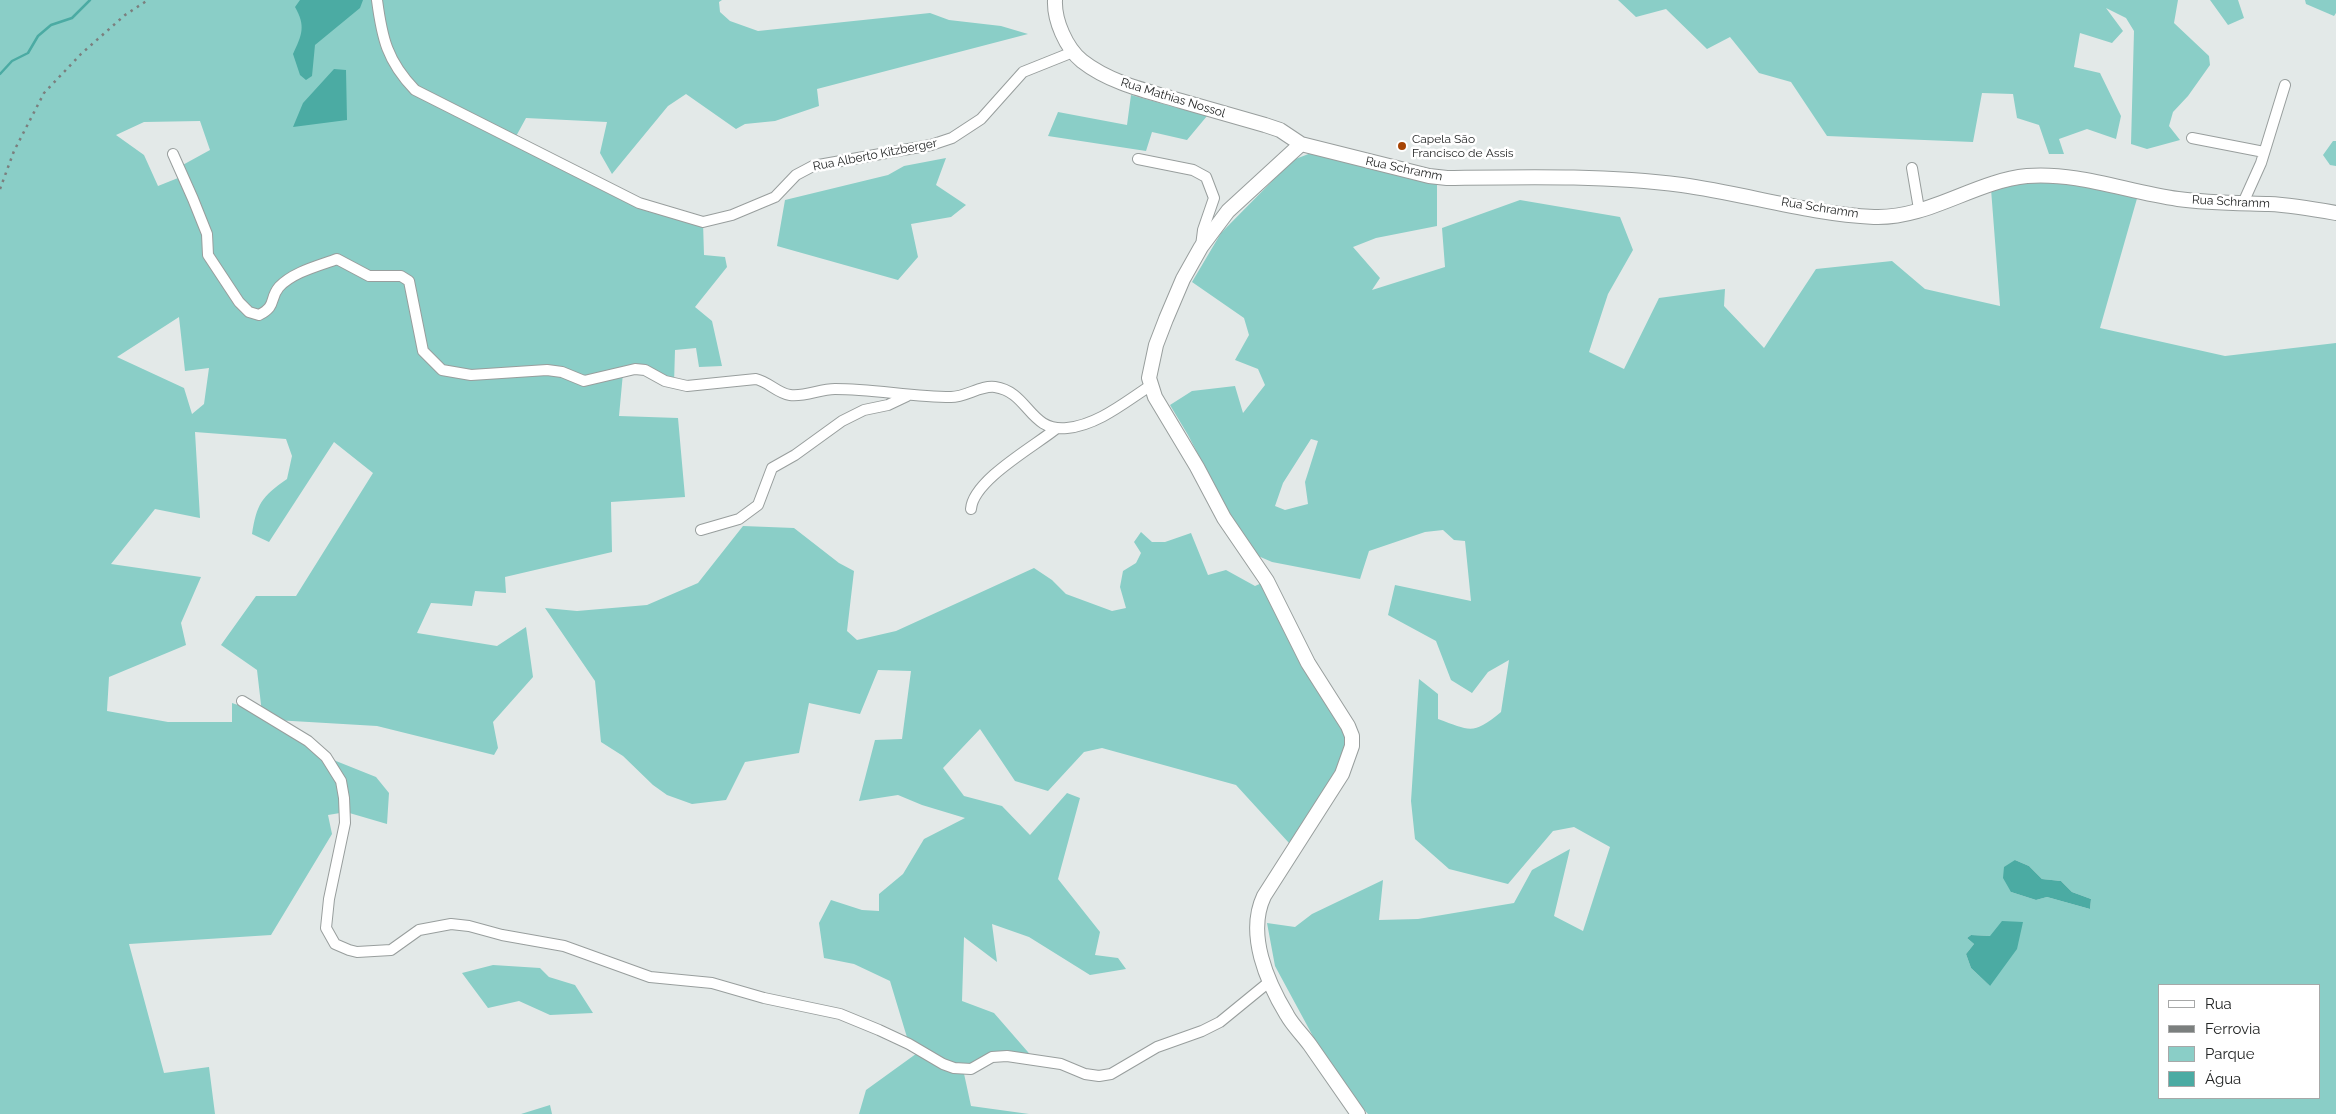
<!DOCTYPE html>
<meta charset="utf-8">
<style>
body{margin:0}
#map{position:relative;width:2336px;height:1114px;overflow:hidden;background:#e3e9e8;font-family:Raleway,sans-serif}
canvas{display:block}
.legend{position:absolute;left:2158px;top:984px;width:162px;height:115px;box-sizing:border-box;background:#fff;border:1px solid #a7a8a8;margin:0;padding:6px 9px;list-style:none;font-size:15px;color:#232525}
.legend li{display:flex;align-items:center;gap:10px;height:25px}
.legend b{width:25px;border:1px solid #a7a8a8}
</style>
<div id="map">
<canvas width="2336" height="1114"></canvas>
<ul class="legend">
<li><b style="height:6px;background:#fff"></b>Rua</li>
<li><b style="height:6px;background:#7b7f7e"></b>Ferrovia</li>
<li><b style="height:14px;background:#8acec7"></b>Parque</li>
<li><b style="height:14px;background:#4baba3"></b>Água</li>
</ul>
</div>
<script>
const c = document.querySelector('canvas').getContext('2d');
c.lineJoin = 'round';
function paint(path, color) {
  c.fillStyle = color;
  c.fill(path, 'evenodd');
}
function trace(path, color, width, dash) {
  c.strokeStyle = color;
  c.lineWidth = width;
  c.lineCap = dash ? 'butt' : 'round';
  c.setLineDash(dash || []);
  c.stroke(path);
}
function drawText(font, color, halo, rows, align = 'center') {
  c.font = font + ' Raleway,sans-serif';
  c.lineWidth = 5;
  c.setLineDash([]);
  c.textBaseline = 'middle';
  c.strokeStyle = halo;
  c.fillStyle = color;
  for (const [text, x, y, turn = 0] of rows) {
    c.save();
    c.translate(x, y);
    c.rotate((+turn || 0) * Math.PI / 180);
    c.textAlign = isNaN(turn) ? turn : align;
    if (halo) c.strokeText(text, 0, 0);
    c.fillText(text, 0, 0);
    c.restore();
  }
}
paint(new Path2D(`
 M0 0H722L719 2 720 12 730 21 758 31 930 13 949 20 1001 26 1028 34 817 89 819 106 775 121 745 124 736 129 686 94 668 106 612 174 600 153 607 122 526 118 514 140 639 203 703 222 704 255 725 257 727 267 695 307 712 321 722 366 699 367 696 348 675 350 674 384 645 370 623 373 619 416 678 418 685 497 611 502 612 552 505 577 506 593 475 591 472 606 431 603 417 633 497 646 526 627 533 677 493 722 498 748 494 755 377 726 275 720 326 757 376 777 389 793 387 824 346 812 328 815 332 834 271 935 129 944 164 1073 209 1067 215 1114H0ZM200 121 210 150 179 167 183 176 158 186 144 155 116 135 144 122ZM179 317 185 371 209 368 204 404 192 414 184 388 117 357ZM195 432 286 439 292 456 287 479C261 497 257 504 252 534L269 542 334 442 373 473 296 596H256L221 645 257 670 262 713 232 703V722H168L107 711 109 677 186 645 181 623 201 577 111 564 155 509 200 518Z
 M1618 0H2178L2174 23 2209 56 2210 65 2188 96 2173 112 2169 126 2180 140 2147 149 2131 144 2134 31 2126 18 2106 8 2123 31 2112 43 2080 33 2074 67 2100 73 2121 116 2116 139 2087 129 2059 139 2064 154H2049L2039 125 2017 118 2013 94 1982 93 1973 142 1827 136 1791 82 1759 73 1730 37 1707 49 1666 9 1636 17Z
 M2210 0H2238L2244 18 2228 25Z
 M2305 0H2336V13L2334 16 2306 4Z
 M1131 95 1207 116 1187 140 1152 132 1146 151 1048 136 1058 112 1127 125Z
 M2333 141H2336V166L2330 165 2323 155Z
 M1311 153 1437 182V226L1376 238 1353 247 1380 278 1372 290 1445 267 1442 228 1520 200 1620 217 1633 250 1608 294 1589 352 1624 369 1659 298 1725 289 1724 306 1764 348 1816 269 1892 261 1925 289 2000 306 1991 189 2044 179 2138 195 2100 328 2225 356 2336 343V1114H1368L1335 1077 1275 966 1267 923 1295 927 1312 914 1383 880 1379 920 1418 919 1514 903 1532 870 1570 849 1554 916 1583 931 1610 847 1574 827 1553 831 1508 884 1449 869 1415 839 1411 801 1419 679 1438 694V719C1471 731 1473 735 1501 712L1509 660 1488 672 1472 693 1451 680 1436 641 1388 615 1395 585 1471 601 1465 541 1454 540 1443 530 1425 532 1369 551 1360 579 1272 562 1249 552 1188 435 1170 405 1192 391 1235 386 1243 413 1265 385 1258 369 1235 360 1249 335 1244 318 1192 282 1221 233 1293 160ZM1311 439 1318 441 1305 482 1308 504 1285 510 1275 506 1283 483ZM2015 860 2029 866 2042 879 2061 881 2072 892 2091 899 2090 909 2047 897 2036 900 2011 892ZM1971 935 1990 936V986L1971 968 1966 954 1974 944 1967 938ZM2160 985H2320V1098H2160Z
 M946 158 936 185 966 205 951 217 911 224 918 257 898 280 777 246 785 200 888 175 904 166Z
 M743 526 794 528 839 563 854 571 847 631 857 640 896 631 1034 568 1052 580 1066 594 1112 611 1126 608 1120 587 1123 571 1136 563 1141 553 1134 542 1141 532 1152 542H1165L1191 533 1208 575 1226 570 1255 586 1264 582 1346 727 1350 745 1324 795 1289 843 1236 785 1102 748 1084 752 1048 791 1015 781 980 729 943 768 964 796 1002 806 1030 835 1067 793 1080 798 1058 879 1100 932 1095 955 1118 958 1126 969 1090 975 1029 937 992 924 997 962 964 937 962 1001 994 1013 1034 1059 1007 1056 963 1069 971 1106 1029 1114H859L866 1090 920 1051 909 1044 890 981 854 964 824 958 819 923 831 900 862 910 879 911V894L903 874 924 839 965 818 922 805 898 795 859 801 875 740 902 739 911 671 878 670 860 714 809 703 799 753 745 762 726 800 692 804 667 795 653 785 623 756 601 742 595 681 545 608 577 611 647 605 698 583Z
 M493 965 540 968 549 977 575 985 593 1013 550 1015 519 1001 488 1008 462 973Z
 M550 1105 552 1114H521Z`), '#8acec7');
paint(new Path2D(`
 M300 0H363L360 8 315 45 312 76 306 80 300 75 293 54C302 35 306 26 295 7Z
 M334 69 346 70 347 120 293 127 303 103Z
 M2015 860 2029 866 2042 879 2061 881 2072 892 2091 899 2090 909 2047 897 2036 900 2011 892 2003 878 2004 867Z
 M2002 921 2023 922 2017 949 1990 986 1971 968 1966 954 1974 944 1967 938 1971 935 1990 936Z`), '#4baba3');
trace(new Path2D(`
 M0 74 12 61 28 53 38 36 51 25 72 18 90 0`), '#4baba3', 2.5);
const street = new Path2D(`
 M377 0C382 38 387 61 415 90L639 203 703 222 732 215 775 197 796 175 813 166 931 145 952 138 981 119 1023 72 1073 52
 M2192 138 2264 152
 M173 154 193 199 207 234 208 255 239 302 249 312 259 315C277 306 269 299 279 287 293 272 318 266 337 259L369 276H401L409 281 423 351 442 370 471 375 547 370 562 372 584 381 635 369 645 370 665 381 687 386 756 379C769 382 777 393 790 395 805 397 820 389 835 389 874 389 912 397 951 397 966 397 981 385 995 387 1029 392 1029 432 1067 428 1098 425 1125 402 1150 386
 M1138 159 1193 170 1206 177 1214 198 1203 230 1201 246
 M1912 168 1919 209
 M2243 203 2261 163 2285 85
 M971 509C973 480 1035 446 1057 428
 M701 530 739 519 758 505 772 468 795 455 842 421 864 410 888 405 907 396
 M242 701 308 741 326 757 341 781 344 798 345 823 329 899 326 928 335 944 349 950 357 952 391 950 419 930 451 924 469 926 502 935 564 946 650 977 712 983 764 998 840 1014 879 1030 909 1044 943 1064 954 1068 971 1069 992 1057 1007 1056 1061 1064 1085 1074 1099 1076 1111 1074 1157 1047 1202 1031 1220 1022 1269 982`);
const secondary = new Path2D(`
 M1055 0C1054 20 1066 48 1082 61 1110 83 1147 91 1181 101 1209 109 1237 117 1265 125L1280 130 1301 144 1429 176 1447 178C1525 177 1605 175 1682 185 1746 194 1810 214 1874 217 1928 219 1975 181 2027 176 2079 172 2127 192 2178 199 2208 203 2239 203 2269 204 2291 205 2314 209 2336 213
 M1301 144 1228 211 1201 247 1183 279 1166 319 1156 345 1149 378 1155 397 1197 467 1224 518 1267 581 1308 663 1348 726 1352 736V746L1342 774 1264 896C1246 934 1267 982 1287 1015 1293 1026 1303 1035 1310 1045 1326 1068 1342 1091 1358 1114`);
trace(street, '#989e9d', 12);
trace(secondary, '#989e9d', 16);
trace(street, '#fff', 10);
trace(secondary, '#fff', 14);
trace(new Path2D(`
 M0 189 14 151 44 93 81 54 125 15 148 0`), '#7b7f7e', 2.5, [2.5, 5]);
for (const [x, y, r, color] of [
 [1402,146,5,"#a64404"]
]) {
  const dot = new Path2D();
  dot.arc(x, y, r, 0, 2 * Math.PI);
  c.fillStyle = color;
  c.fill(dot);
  trace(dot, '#fff', 2);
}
drawText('12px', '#232525', '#fff', [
 ["Rua Mathias Nossol",1173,98,17],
 ["Rua Alberto Kitzberger",875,155,-11],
 ["Rua Schramm",1404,169,12],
 ["Rua Schramm",2231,202,3],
 ["Rua Schramm",1820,208,9]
]);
drawText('12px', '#232525', '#fff', [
 ["Capela São",1412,139],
 ["Francisco de Assis",1412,153]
], 'left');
</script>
